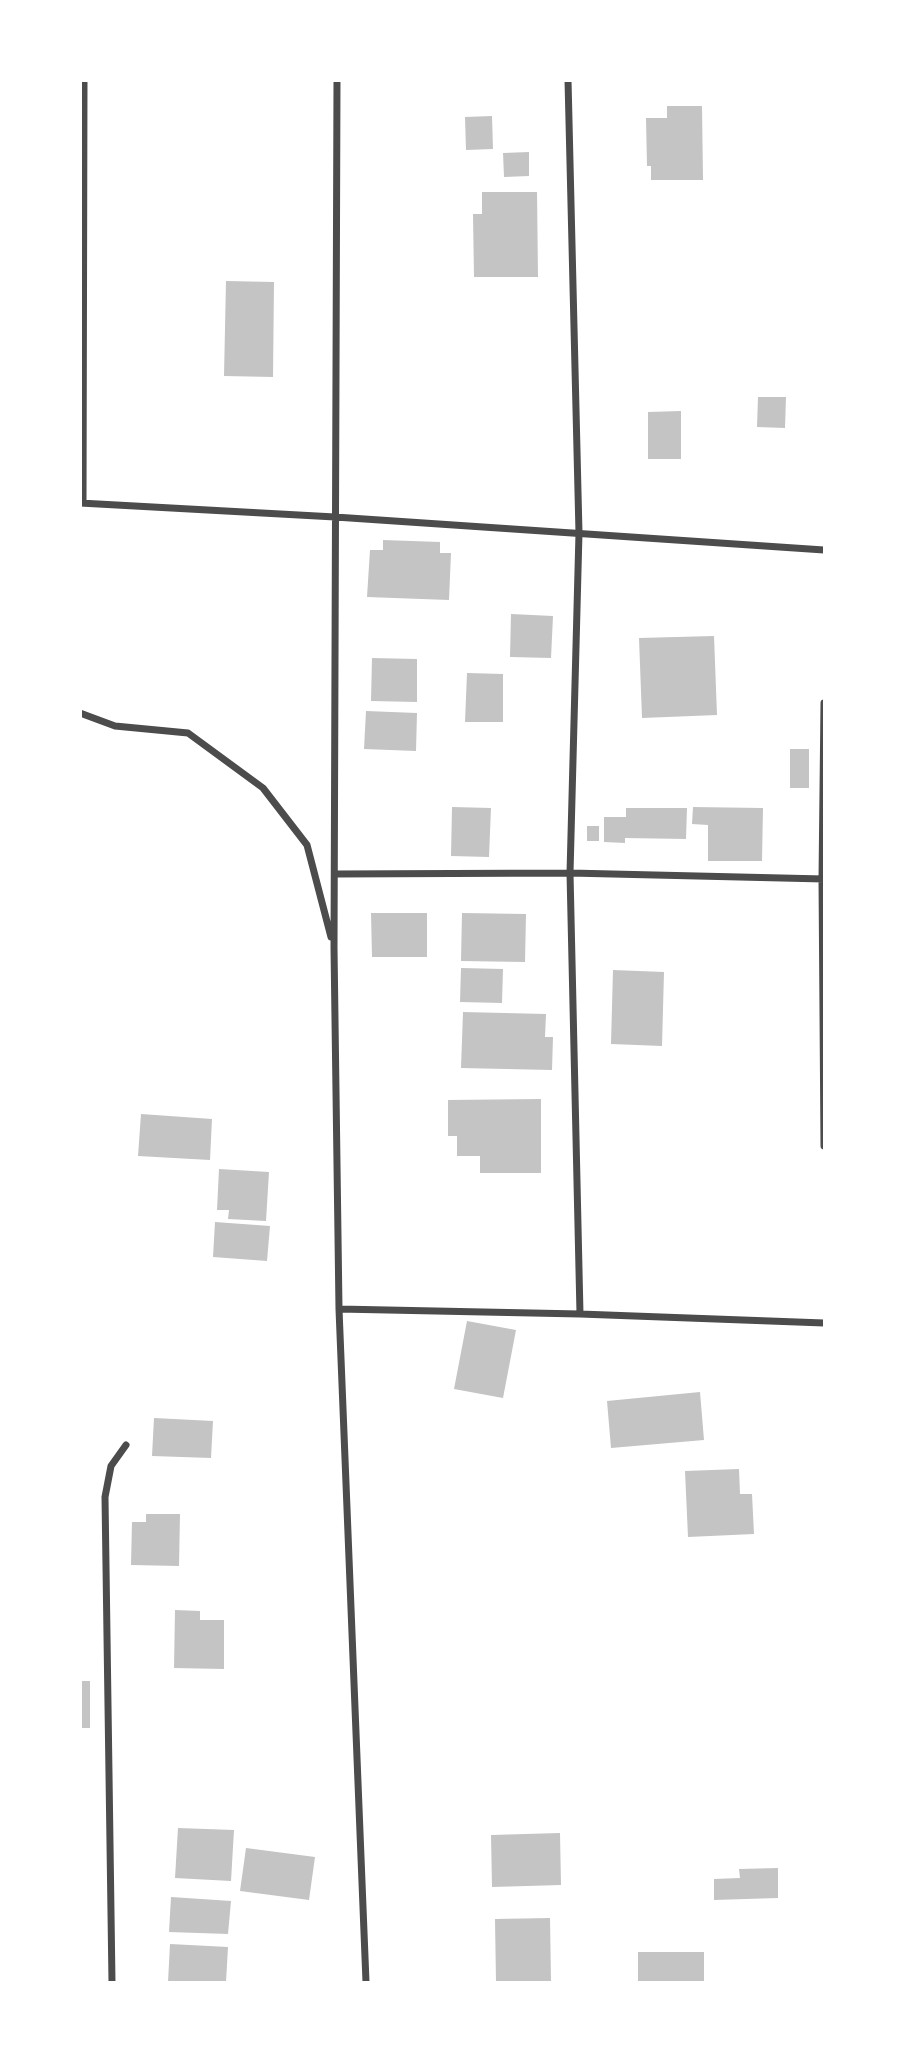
<!DOCTYPE html>
<style>
body{margin:0}
#map{position:relative;width:905px;height:2063px;overflow:hidden;background:#fff;font-family:"Source Sans 3",sans-serif}
canvas{display:block}
.frame{position:absolute;inset:0;border:82px solid #fff;pointer-events:none}
</style>
<div id="map">
<canvas width="905" height="2063"></canvas>
<div class="frame"></div>
</div>
<script>
const c = document.querySelector('canvas').getContext('2d');
c.lineJoin = 'round';
function paint(path, color) {
  c.fillStyle = color;
  c.fill(path, 'evenodd');
}
function trace(path, color, width, dash) {
  c.strokeStyle = color;
  c.lineWidth = width;
  c.lineCap = dash ? 'butt' : 'round';
  c.setLineDash(dash || []);
  c.stroke(path);
}
paint(new Path2D(`
 M667 106H702L703 180H651V166H647L646 118H667Z
 M492 116 493 149 466 150 465 117Z
 M529 152V176L504 177 503 153Z
 M482 192H537L538 277H474L473 214H482Z
 M226 281 274 282 273 377 224 376Z
 M758 397H786L785 428 757 427Z
 M681 411V459H648V412Z
 M383 540 440 542V553H451L449 600 367 597 370 550H383Z
 M511 614 553 616 551 658 510 657Z
 M714 636 717 715 642 718 639 638Z
 M372 658 417 659V702L371 701Z
 M467 673 503 674V722H465Z
 M366 711 417 713 416 751 364 749Z
 M790 749H809V788H790Z
 M452 807 491 808 489 857 451 856Z
 M693 807 763 808 762 861H708V825L692 824Z
 M626 808H687L686 839 625 838V843L604 842V817H626Z
 M587 826H599V841H587Z
 M371 913H427V957H372Z
 M462 913 526 914 525 962 461 961Z
 M461 968 503 969 502 1003 460 1002Z
 M613 970 664 972 662 1046 611 1044Z
 M463 1012 546 1014 545 1037H553L552 1070 461 1068Z
 M541 1099V1173H480V1156H457V1136H448V1100Z
 M141 1114 212 1119 210 1160 138 1156Z
 M219 1169 269 1172 266 1221 228 1219 229 1210H217Z
 M215 1222 270 1226 267 1261 213 1257Z
 M467 1321 516 1330 503 1398 454 1389Z
 M700 1392 704 1440 611 1448 607 1401Z
 M154 1418 213 1421 211 1458 152 1456Z
 M739 1469 740 1494H752L754 1534 688 1537 685 1471Z
 M146 1514H180L179 1566 131 1565 132 1522H146Z
 M175 1610 200 1611V1620H224V1669L174 1668Z
 M80 1681H90V1728H80Z
 M178 1828 234 1830 231 1881 175 1878Z
 M560 1833 561 1885 492 1887 491 1835Z
 M246 1848 315 1857 309 1900 240 1891Z
 M778 1868V1898L714 1900V1879L740 1878 739 1869Z
 M171 1897 231 1901 228 1934 169 1932Z
 M550 1918 551 1982H496L495 1919Z
 M170 1944 228 1947 226 1982H168Z
 M638 1952H704V1982H638Z`), '#c4c4c4');
trace(new Path2D(`
 M337 80 334 947 339 1309 366 1982
 M568 80 579 533 570 873 580 1314
 M80 503 335 517 824 550
 M83 503 84 80
 M824 703 822 879 824 1146
 M80 713 115 726 188 733 263 788 307 845 331 937
 M335 874 570 873 824 879
 M339 1309 580 1314 824 1323
 M112 1982 105 1497 111 1466 126 1445`), '#4c4c4c', 7);
</script>
